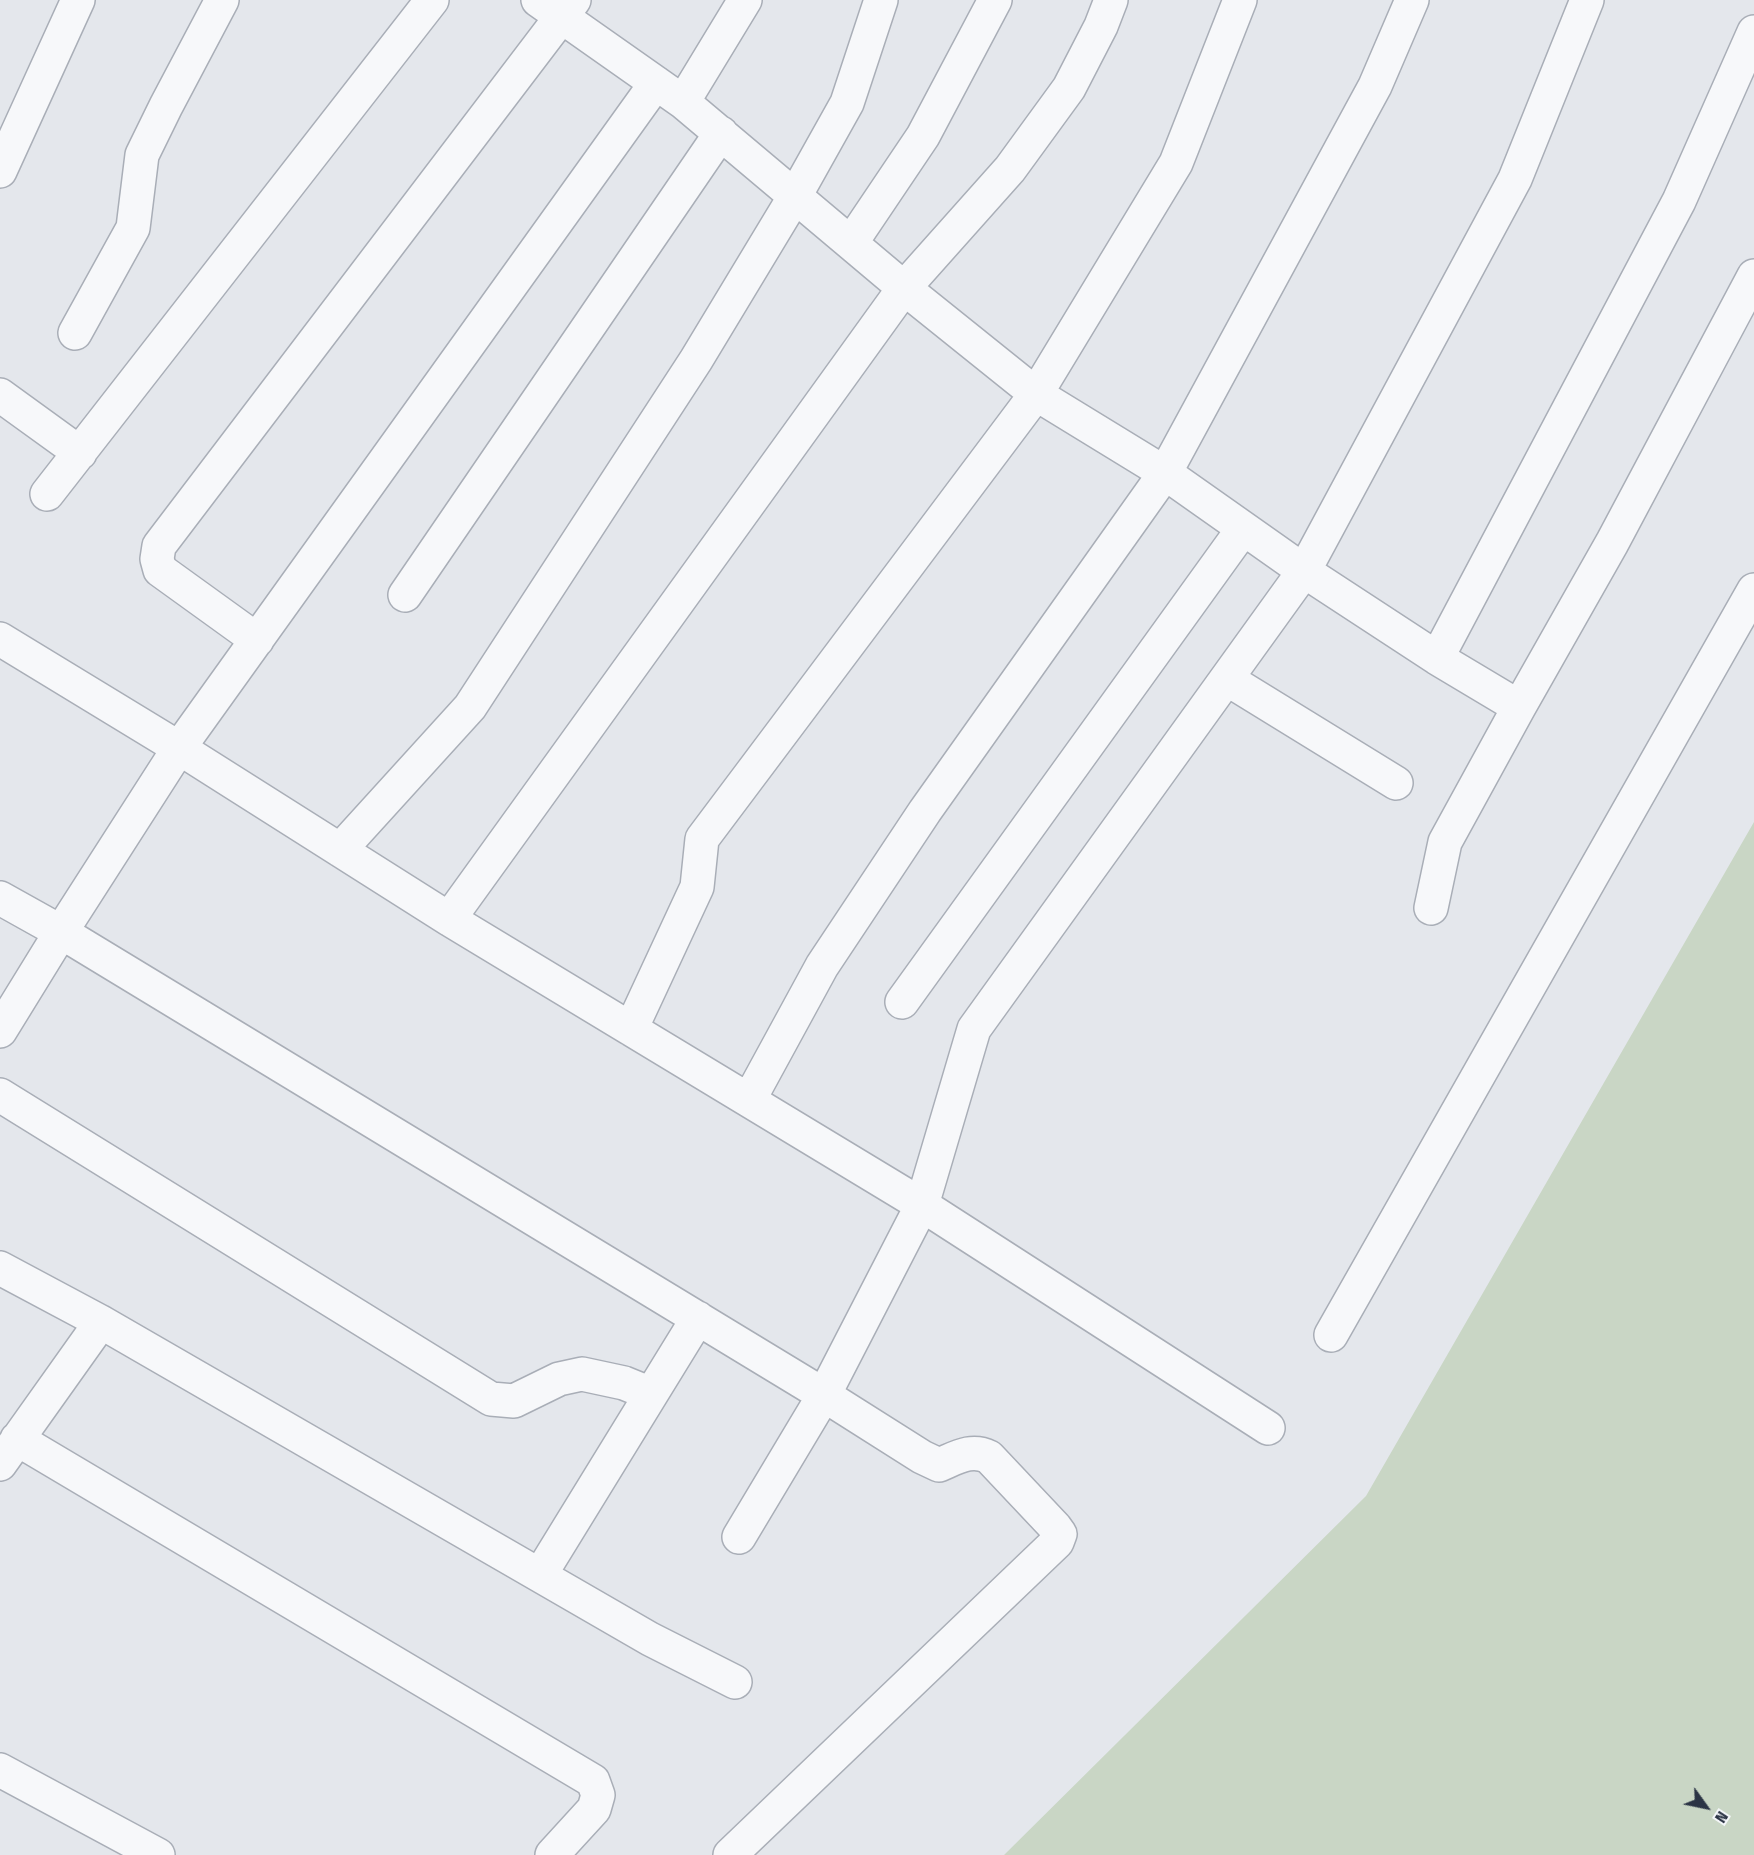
<!DOCTYPE html>
<style>
body{margin:0}
#map{position:relative;width:1754px;height:1855px;overflow:hidden;background:#e4e7ec;font-family:"Fira Sans Condensed",sans-serif}
canvas{display:block}
.north{position:absolute;left:1676px;top:1777px;width:60px;height:60px;-webkit-text-stroke:4px #f4f6f9;paint-order:stroke;rotate:123deg;font-size:16px;font-weight:700;line-height:24px;text-align:center;color:#2b3445}
.north::after{content:'';display:block;margin:auto;width:21px;height:27px;background:#2b3445;clip-path:polygon(50% 0,100% 100%,50% 72%,0 100%)}
</style>
<div id="map">
<canvas width="1754" height="1855"></canvas>
<div class="north">N</div>
</div>
<script>
const c = document.querySelector('canvas').getContext('2d');
c.lineJoin = 'round';
function paint(path, color) {
  c.fillStyle = color;
  c.fill(path, 'evenodd');
}
function trace(path, color, width, dash) {
  c.strokeStyle = color;
  c.lineWidth = width;
  c.lineCap = dash ? 'butt' : 'round';
  c.setLineDash(dash || []);
  c.stroke(path);
}
paint(new Path2D(`
 M1754 822V1855H1004L1366 1496Z`), '#c9d6c5');
const minor = new Path2D(`
 M538 0 683 102 904 288 1036 394 1165 473 1304 571 1437 658 1519 707
 M683 102 745 0
 M0 171 78 0
 M851 243 923 136 995 0
 M75 333 133 228 142 155 166 106 222 0
 M0 395 80 453
 M47 494 432 0
 M405 595 721 133
 M0 639 179 748 449 919 922 1205 1268 1428
 M257 640 160 570 157 559 159 546 574 0
 M1437 658 1679 201 1754 32
 M1227 679 1396 783
 M340 850 470 707 696 360 795 196 847 103 881 0
 M0 898 61 932 824 1395 922 1457 939 1465C956 1458 971 1448 989 1457L1055 1527 1060 1534 1057 1542 730 1855
 M1431 908 1445 842 1519 707 1612 543 1754 276
 M449 919 904 288 1010 169 1069 88 1101 26 1111 0
 M902 1002 1243 529
 M631 1029 697 887 702 839 1036 394 1176 163 1240 0
 M0 1031 61 932 179 748 656 83
 M0 1095 491 1399 514 1401 559 1379 582 1374 624 1383 651 1394
 M749 1100 822 966 925 811 1165 473 1375 86 1412 0
 M0 1268 101 1322 650 1639 735 1682
 M1331 1335 1754 590
 M17 1439 593 1781 598 1795 594 1809 552 1855
 M0 1464 101 1322
 M739 1537 824 1395 922 1205 974 1029 1304 571 1515 179 1587 0
 M540 1575 698 1318
 M0 1770 158 1855`);
trace(minor, '#a9aeb7', 36);
trace(minor, '#f7f8fa', 33);
</script>
